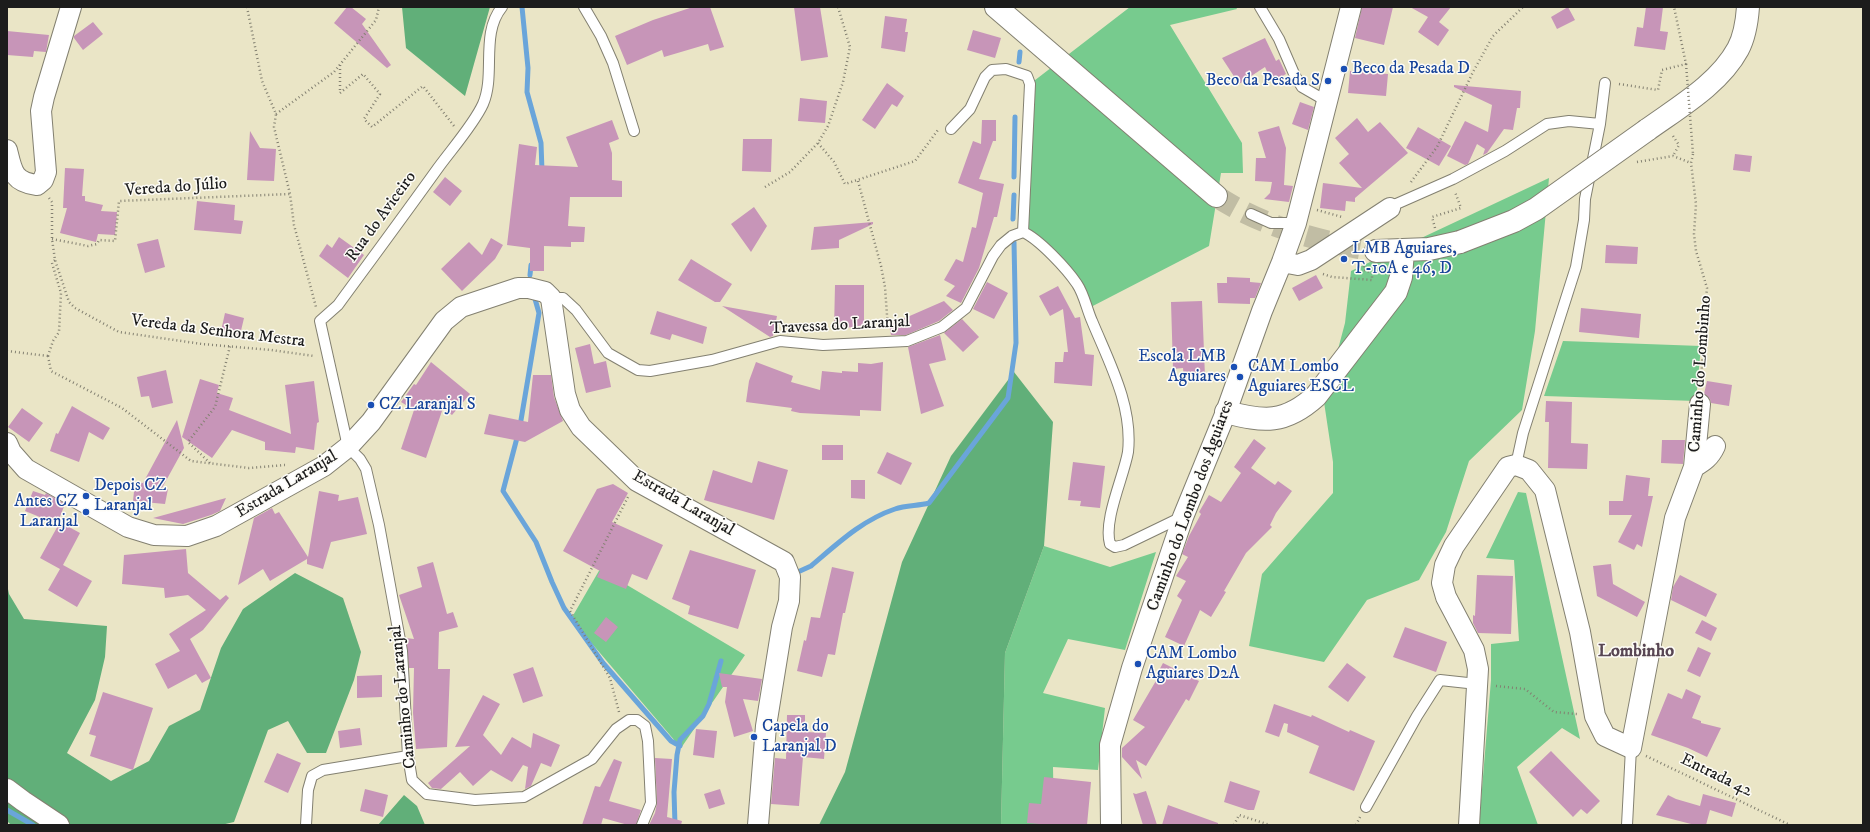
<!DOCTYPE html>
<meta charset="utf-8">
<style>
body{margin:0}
#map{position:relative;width:1870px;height:832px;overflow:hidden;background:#eae5c6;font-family:"IM FELL DW Pica",serif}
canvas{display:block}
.frame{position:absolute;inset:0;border:8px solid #1c1c1c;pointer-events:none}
</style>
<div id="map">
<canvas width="1870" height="832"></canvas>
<div class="frame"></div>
</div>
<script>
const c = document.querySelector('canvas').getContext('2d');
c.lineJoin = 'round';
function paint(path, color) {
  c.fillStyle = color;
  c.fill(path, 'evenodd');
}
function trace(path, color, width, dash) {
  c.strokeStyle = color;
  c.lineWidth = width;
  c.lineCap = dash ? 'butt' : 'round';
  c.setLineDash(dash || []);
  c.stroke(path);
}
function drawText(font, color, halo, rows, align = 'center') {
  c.font = font + ' "IM FELL DW Pica",serif';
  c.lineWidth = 3;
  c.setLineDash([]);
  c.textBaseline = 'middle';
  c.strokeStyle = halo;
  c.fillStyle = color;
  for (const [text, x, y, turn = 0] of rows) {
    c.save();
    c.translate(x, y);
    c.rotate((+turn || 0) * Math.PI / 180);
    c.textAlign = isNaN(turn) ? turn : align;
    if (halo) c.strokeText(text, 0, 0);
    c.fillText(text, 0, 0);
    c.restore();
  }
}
paint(new Path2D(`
 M1130 7H1236L1237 9 1170 25 1242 143 1243 173H1221L1209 246 1087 309 1078 285 1023 232 1030 84Z
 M1549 178 1535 331 1522 410 1469 461 1446 532 1419 580 1367 600 1324 662 1249 646 1262 574 1333 493V462L1324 402 1345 323 1351 271Z
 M1563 341 1701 346 1696 401 1544 396Z
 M1518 492 1526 493 1580 739 1562 728 1517 767 1538 825H1479L1491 680V644L1519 641 1514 560 1486 558Z
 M1044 546 1110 567 1156 552 1125 650 1068 639 1043 693 1105 708 1098 770 1053 767 1054 825H1001L1005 653Z
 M600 569 745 655 681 748 571 619Z`), '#77cb8e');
paint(new Path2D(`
 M402 7H490L465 96 406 48Z
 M1014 372 1053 422 1044 546 1005 653 1001 825H819L845 772 902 562 951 456Z
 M295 573 343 598 361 652 354 680 326 753H307L288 721 268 730 234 822 221 825H11L7 821V584L9 594 24 619 107 626 105 657 95 700 67 753 111 781 149 761 169 726 200 710 221 648 243 609Z
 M404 795 417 806 425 825H378Z`), '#61af79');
trace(new Path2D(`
 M522 7 528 68 527 92 541 143 542 171
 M1019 62 1020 52
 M1014 177 1015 117
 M1013 219 1014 195
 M530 275 531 265
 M520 426 539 313 535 299
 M518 434 503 491 536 542 552 582 564 608 603 663 671 741 680 746
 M800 571 811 566C837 544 862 520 895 509 906 505 918 506 929 503L1008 398 1016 343 1014 242
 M7 810 33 825
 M675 825 674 792 677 755 680 740 703 716 709 704 721 661`), '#6aa5da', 5);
paint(new Path2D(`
 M347 7H351L366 19 362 24 391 65 387 68 334 23Z
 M693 7H710L724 47 710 51 708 44 664 57 662 50 627 65 615 36 653 20Z
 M794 7H820L828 57 801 61Z
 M1362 7H1393L1384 45 1355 38Z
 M1410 7H1451L1439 22 1449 30 1438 46 1418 32 1428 17Z
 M1568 7 1575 20 1557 29 1551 17Z
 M1646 7H1663L1660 31 1668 32 1665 50 1634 46 1637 27 1643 28Z
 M885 16 907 19 905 32H908L905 52 881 48Z
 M93 22 103 34 83 50 74 38V36Z
 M973 30 1001 38 995 58 967 50Z
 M7 31 49 35 46 52 34 51 33 57 7 55Z
 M1265 38 1276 61 1279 59 1286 74 1272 82 1265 67 1239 84 1222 58Z
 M1350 71 1388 74 1386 96 1348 93Z
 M887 83 904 96 897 107 892 104 875 129 862 120Z
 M1454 85 1521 91 1520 108H1517L1513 130 1504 129 1487 153 1483 155 1485 149 1477 144 1468 164 1465 165 1447 156 1465 121 1488 132 1492 105 1454 87Z
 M800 98 827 101 825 123 798 121Z
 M1300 102 1314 107 1308 130 1292 124Z
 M1357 118 1368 132 1380 122 1408 153 1355 198V202L1346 201 1345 211 1320 208 1323 183 1362 188 1339 163 1349 154 1335 138Z
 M612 120 619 139 609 143 612 153V180L622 181V197H570L568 226 585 227 584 242H571V247L544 246V271H530V248L507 245 519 144 537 147 535 165 578 167 566 137Z
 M982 120H996V141H993L979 179 1004 184 997 217H994L979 268 961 303 946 296 955 286 944 280 956 259 963 262 972 227 976 228 983 193 958 183 973 141 981 144Z
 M1279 126 1286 148 1284 185 1293 186 1289 202 1264 199 1270 193 1272 182 1255 181 1256 158H1266L1258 132Z
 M1418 127 1451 146 1439 166 1406 148Z
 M250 131 260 148 276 149 274 181 247 180Z
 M743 139H772L771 172 742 171Z
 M1735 154 1752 156 1750 172 1733 170Z
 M65 168 84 169 82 196H85V201L103 205 101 211 117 212 115 235 98 234 96 242 60 233 67 208H63Z
 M445 177 462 191 450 206 433 192Z
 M197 201 235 205 234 220 243 221 241 234 194 230Z
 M754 207 767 226 751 252 731 224Z
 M873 222V224L839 240V248L811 250 814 227Z
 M339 237 364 255 348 278 319 256 327 244 332 248Z
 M491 238 503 245 495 259 462 291 441 269 469 242 482 255Z
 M158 239 165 267 145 273 137 244Z
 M1606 245 1638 247 1637 264 1605 263Z
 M691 259 732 284 720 302H715L678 280Z
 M1316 275 1323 288 1299 301 1292 288Z
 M1227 277 1250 278V282L1261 283 1255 298H1250V304L1218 303 1217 283H1227Z
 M987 282 1008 293 994 319 973 309Z
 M835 285H864V325L834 330Z
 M1058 286 1075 318 1080 317 1085 354 1094 355 1092 386 1054 383 1055 362H1063L1064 352H1068L1063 309 1050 316 1039 296Z
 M944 301 953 310 939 321 906 335H891L889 325Z
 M1202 301 1205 377 1184 378 1183 368 1173 369 1171 302Z
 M722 306 777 316 773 336 770 337Z
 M1581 308 1641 314 1639 338 1579 332Z
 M657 311 707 327 703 344 672 334 670 340 650 334Z
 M225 313 244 318 240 335 221 331Z
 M962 319 979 337 963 352 944 333Z
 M940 335 946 360 929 364 944 406 921 414 908 347Z
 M590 344 594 364 606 361 611 387 586 393 575 348Z
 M431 362 470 394 452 415 443 408 426 458 401 449 414 410 401 402 414 384 416 385Z
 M756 362 793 376 791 382 820 390 822 371 842 373V371L858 372V363L871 364 883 362 881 411 860 410V416L800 413 791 411 792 408 746 402 749 381Z
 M166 370 173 403 152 408 149 396 141 397 137 377Z
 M533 375H551L554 397 563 421 525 442 484 434 489 414 528 422Z
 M200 379 219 385 217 393 233 398 229 410 291 434 285 385 314 381 319 422 317 423 314 450 296 447 295 453 265 450V442L232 430 212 458 182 437Z
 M1707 381 1732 385 1729 406 1711 403 1710 399 1704 394Z
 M1546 401 1572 402 1571 443 1588 444 1587 469 1548 468 1549 422H1545Z
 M72 406 110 428 103 440 89 432 79 462 50 451 56 433 58 434Z
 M22 408 43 423 29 442 8 427Z
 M177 420 184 448 162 488 168 489 165 504 133 501 135 482 143 483Z
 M1254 439 1266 448 1251 468 1275 485 1278 481 1292 491 1276 513 1270 525 1272 527 1246 553 1224 591 1226 592 1211 617 1200 610 1184 646 1165 637 1182 600 1177 596 1186 581 1176 576 1188 557 1182 554 1189 536 1201 514 1199 512 1209 495 1221 502 1241 473 1234 467Z
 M1662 440H1685L1683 464 1661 463Z
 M822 445H843V460H822Z
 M887 452 912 463 901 485 877 473Z
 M758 461 788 470 774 520 704 500 713 470 752 483Z
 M1073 462 1105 466 1100 508 1080 506 1081 501 1068 500Z
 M1626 475 1650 478 1648 496H1653L1642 547 1637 544 1634 550 1618 542 1632 515H1609V501H1623Z
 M851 480H865V499L851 498Z
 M613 484 628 493 612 522 663 545 647 580 632 574 626 589 597 577 600 571 563 551 597 489Z
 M33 491 45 495 46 493 65 504 57 524 25 511Z
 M319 491 339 495 338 501 358 497 367 534 331 542 323 569 307 564V559L270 581 263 569 238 585 254 518 272 508 275 514 279 512 308 557Z
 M226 498 220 511 211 515 183 524 153 518Z
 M60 522 80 533 63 565 92 581 77 607 48 590 60 569 40 558Z
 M186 549 188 573 220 600 226 595 229 598 203 630 190 639 211 678 202 683 196 674 168 689 155 664 180 651 169 634 206 610 188 595 165 598 164 588 122 584 124 555Z
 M690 550 756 570 738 629 688 614 690 606 672 599Z
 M433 562 447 614 453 612 458 627 439 632 438 669H450L447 747 416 749 413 713 414 668H409L406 638 414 639 399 595 422 587 417 567Z
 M1611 564 1613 584 1645 602 1637 617 1597 596 1593 566Z
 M832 567 854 572 845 613H843L835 655 828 654 822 677 797 671 804 640 806 641 811 617 820 618Z
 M1477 575 1513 576 1511 634 1478 633 1473 623V615L1475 616Z
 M1680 575 1717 594 1706 617 1671 600 1673 587Z
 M606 617 618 627 606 642 594 633Z
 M1702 620 1717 628 1711 641 1695 633Z
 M1405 627 1447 642 1436 672 1393 657Z
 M1698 647 1711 653 1700 677 1687 671Z
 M1163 663 1199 681 1189 701 1186 699 1146 766 1136 760 1142 779 1122 757V748L1145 727 1133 720 1157 679 1155 678Z
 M1347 663 1366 677 1348 702 1328 687Z
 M533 667 543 696 523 703 513 674Z
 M719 673 762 679 758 701 743 699 753 731 734 737 725 702 727 687H722Z
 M382 675V697L357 698V676Z
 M1686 689 1701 696 1692 718 1701 721V723L1721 728 1707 757 1688 748 1651 735 1668 693 1682 699Z
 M103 692 153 708 133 770 90 756 96 736 89 734Z
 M483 695 500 704 483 735 501 755 512 737 531 748 533 733 560 745 551 767 541 763 531 786 525 789 528 767 523 765 512 782 491 770 473 786 460 772 441 789 432 788 428 783 470 746 455 747Z
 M1274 704 1311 717 1312 715 1349 732 1350 730 1375 741 1354 791 1309 773 1319 746 1287 732 1288 724 1284 723 1279 737 1265 732Z
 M787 715H805V732L826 733 824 759 803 757 799 806 771 804 775 758 786 759Z
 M360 728 362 745 340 748 338 731Z
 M696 729 717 731 714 758 693 755Z
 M1551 751 1600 801 1587 814 1581 809 1573 817 1529 772Z
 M277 753 301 763 288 793 264 782Z
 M655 758 672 759 667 817 682 821 681 825H649L655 813 657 803Z
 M614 759 622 762 609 801 641 810 636 825H628L603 818 601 825H582L595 786 600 787Z
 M1044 777 1091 782 1087 825H1051L1027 823 1029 803 1041 804Z
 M1230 781 1260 791 1254 810H1248L1224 802Z
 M365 789 388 795 383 817 360 811Z
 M720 789 725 804 709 809 704 794Z
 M1146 791 1149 800 1157 825H1143L1133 793 1136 794Z
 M1703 794 1736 803 1732 817 1710 810 1706 825H1695L1656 815 1668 795 1676 799 1700 806Z
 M1168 805 1218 823V825H1162Z`), '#c795b8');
trace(new Path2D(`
 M1216 196C1263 227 1321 242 1376 251`), '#c1bda4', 22, [22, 11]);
const service = new Path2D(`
 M502 7C480 34 496 74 483 104 474 124 451 150 438 168 405 214 371 260 338 305L320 321 348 447 360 459 366 469 379 525 402 651 408 756 412 780 427 794 475 800 524 797 592 759 616 729 629 720H637L645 726 648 741 651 803 642 825
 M584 7 601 36 613 63 634 131
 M1260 7 1279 39 1295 76 1302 87 1328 102
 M951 129 970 109 985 77 992 70 1006 69 1027 76 1030 84 1023 232
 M1390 208 1394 205 1453 179 1505 151 1547 124 1569 121 1600 124
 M1251 214 1271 223H1296
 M551 298H563L576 310 608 353 638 370 650 371 712 360 780 341 823 345 907 341 942 327 966 308 993 256 1001 245 1012 236 1023 232C1039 239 1067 269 1077 284 1084 294 1087 310 1092 321 1109 362 1133 406 1128 452 1124 476 1103 520 1110 544L1115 547 1124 545 1182 517
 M1516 465 1523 433 1576 267 1584 220 1585 199 1600 124 1605 83
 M1366 807 1417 716 1440 680 1477 684
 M306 825 308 790 312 776 323 770 408 756
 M1627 825 1631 748`);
const minor = new Path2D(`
 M7 150C12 171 13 182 37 185L43 180 46 172 41 111 44 97 71 7
 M1282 262 1298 265 1311 260 1390 208
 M7 443 11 452 26 469 128 527 154 535 187 536 216 526 324 466 348 447 371 422 444 321 461 307 518 288H529L545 292 551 298 565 394 570 410 581 427 637 481 784 562 790 577 789 601 782 627 766 726 758 825
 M1694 467C1704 461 1710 457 1715 446
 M7 789 23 801 59 825
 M1111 825 1110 745 1132 668 1183 517 1226 412 1262 311 1282 262 1296 223 1351 7
 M1469 825 1478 669 1474 650 1446 597 1442 583 1445 565 1454 546 1508 467 1516 465 1529 470 1545 490 1580 632 1595 716 1605 736 1631 748 1675 518 1694 467 1700 404`);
const secondary = new Path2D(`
 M996 7 1216 196
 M1647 130C1679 107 1719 84 1738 49 1745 36 1747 21 1748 7
 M1376 251 1429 249 1460 242
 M1226 412C1264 422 1285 424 1316 396L1396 292 1401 277 1403 251`);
trace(service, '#838071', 12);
trace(minor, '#838071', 22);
trace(secondary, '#838071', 24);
trace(new Path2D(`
 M247 7 262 81 276 114 274 127 290 194 294 225 316 307
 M340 65V93L363 74 380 94 364 119 372 127 423 86 454 126
 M1619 84 1658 90 1662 70 1686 64 1674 7
 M276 114 334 72 376 20 379 7
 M1673 136 1679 145 1673 156
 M818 143 834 162 845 184 915 161 938 130
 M1693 154 1691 163 1696 204 1694 234 1696 251 1707 288 1704 322 1701 386
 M1637 162 1673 156 1691 163
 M858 181 881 266 885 287 888 329
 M1411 182 1437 147 1473 72 1493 36 1523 7
 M765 187 790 172 818 143 828 126 843 82 850 47 838 7
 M49 198 52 202V239L55 260 69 302 75 308 119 332 202 344 271 350 314 356
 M1317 210 1342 217
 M1435 228 1432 217 1461 208 1455 192
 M52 239 88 246 97 244 99 240 115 241 119 201 290 194
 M1323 274 1332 277 1372 280V273L1364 270V266
 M7 351 48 356
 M48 356 51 371 122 408 191 461 249 468 285 465
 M48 356 53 341 59 332 61 293 52 263 55 260
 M210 463 188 442 215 407 230 346
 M1496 686 1525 689 1554 712 1577 714
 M619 712 610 678 570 611 628 497
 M1646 756 1790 825
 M1234 825 1239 815 1270 825
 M1356 825 1360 817`), '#838071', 2.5, [1, 3]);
trace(service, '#fff', 10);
trace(minor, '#fff', 20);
trace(secondary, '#fff', 22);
const secondaryBridge = new Path2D(`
 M1460 242 1514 221 1536 209 1647 130`);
trace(secondaryBridge, '#838071', 24, []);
trace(new Path2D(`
 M1686 64 1693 154`), '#838071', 2.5, [1, 3]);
trace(secondaryBridge, '#fff', 22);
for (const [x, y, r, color] of [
 [1344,69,4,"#1a4fb4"],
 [1328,81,4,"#1a4fb4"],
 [1344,259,4,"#1a4fb4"],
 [1234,367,4,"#1a4fb4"],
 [1240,377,4,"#1a4fb4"],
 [371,405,4,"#1a4fb4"],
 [86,496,4,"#1a4fb4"],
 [86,512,4,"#1a4fb4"],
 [1138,664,4,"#1a4fb4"],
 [754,737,4,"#1a4fb4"]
]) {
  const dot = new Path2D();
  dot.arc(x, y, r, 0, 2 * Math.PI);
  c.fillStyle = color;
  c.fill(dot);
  trace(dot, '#fdfcf7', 1.5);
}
drawText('17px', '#164399', '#fdfcf7', [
 ["Beco da Pesada D",1352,69],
 ["Beco da Pesada S",1320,81,"right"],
 ["LMB Aguiares,",1352,249],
 ["T-10A e 46, D",1352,269],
 ["Escola LMB",1226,357,"right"],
 ["Aguiares",1226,377,"right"],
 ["CAM Lombo",1248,367],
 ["Aguiares ESCL",1248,387],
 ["CZ Laranjal S",379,405],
 ["Depois CZ",94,486],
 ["Laranjal",94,506],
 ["Antes CZ",78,502,"right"],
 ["Laranjal",78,522,"right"],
 ["CAM Lombo",1146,654],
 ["Aguiares D2A",1146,674],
 ["Capela do",762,727],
 ["Laranjal D",762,747]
], 'left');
drawText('17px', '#1c1c1c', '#fdfcf7', [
 ["Vereda do Júlio",176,188,-4],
 ["Rua do Aviceiro",382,217,-54],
 ["Travessa do Laranjal",840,326,-3],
 ["Vereda da Senhora Mestra",218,332,7],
 ["Caminho do Lombinho",1701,374,-86],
 ["Estrada Laranjal",287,485,-31],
 ["Estrada Laranjal",683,504,30],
 ["Caminho do Lombo dos Aguiares",1191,506,-70],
 ["Caminho do Laranjal",404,697,-96],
 ["Entrada 42",1716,776,26]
]);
drawText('bold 18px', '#584653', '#fdfcf7', [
 ["Lombinho",1636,652]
]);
</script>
